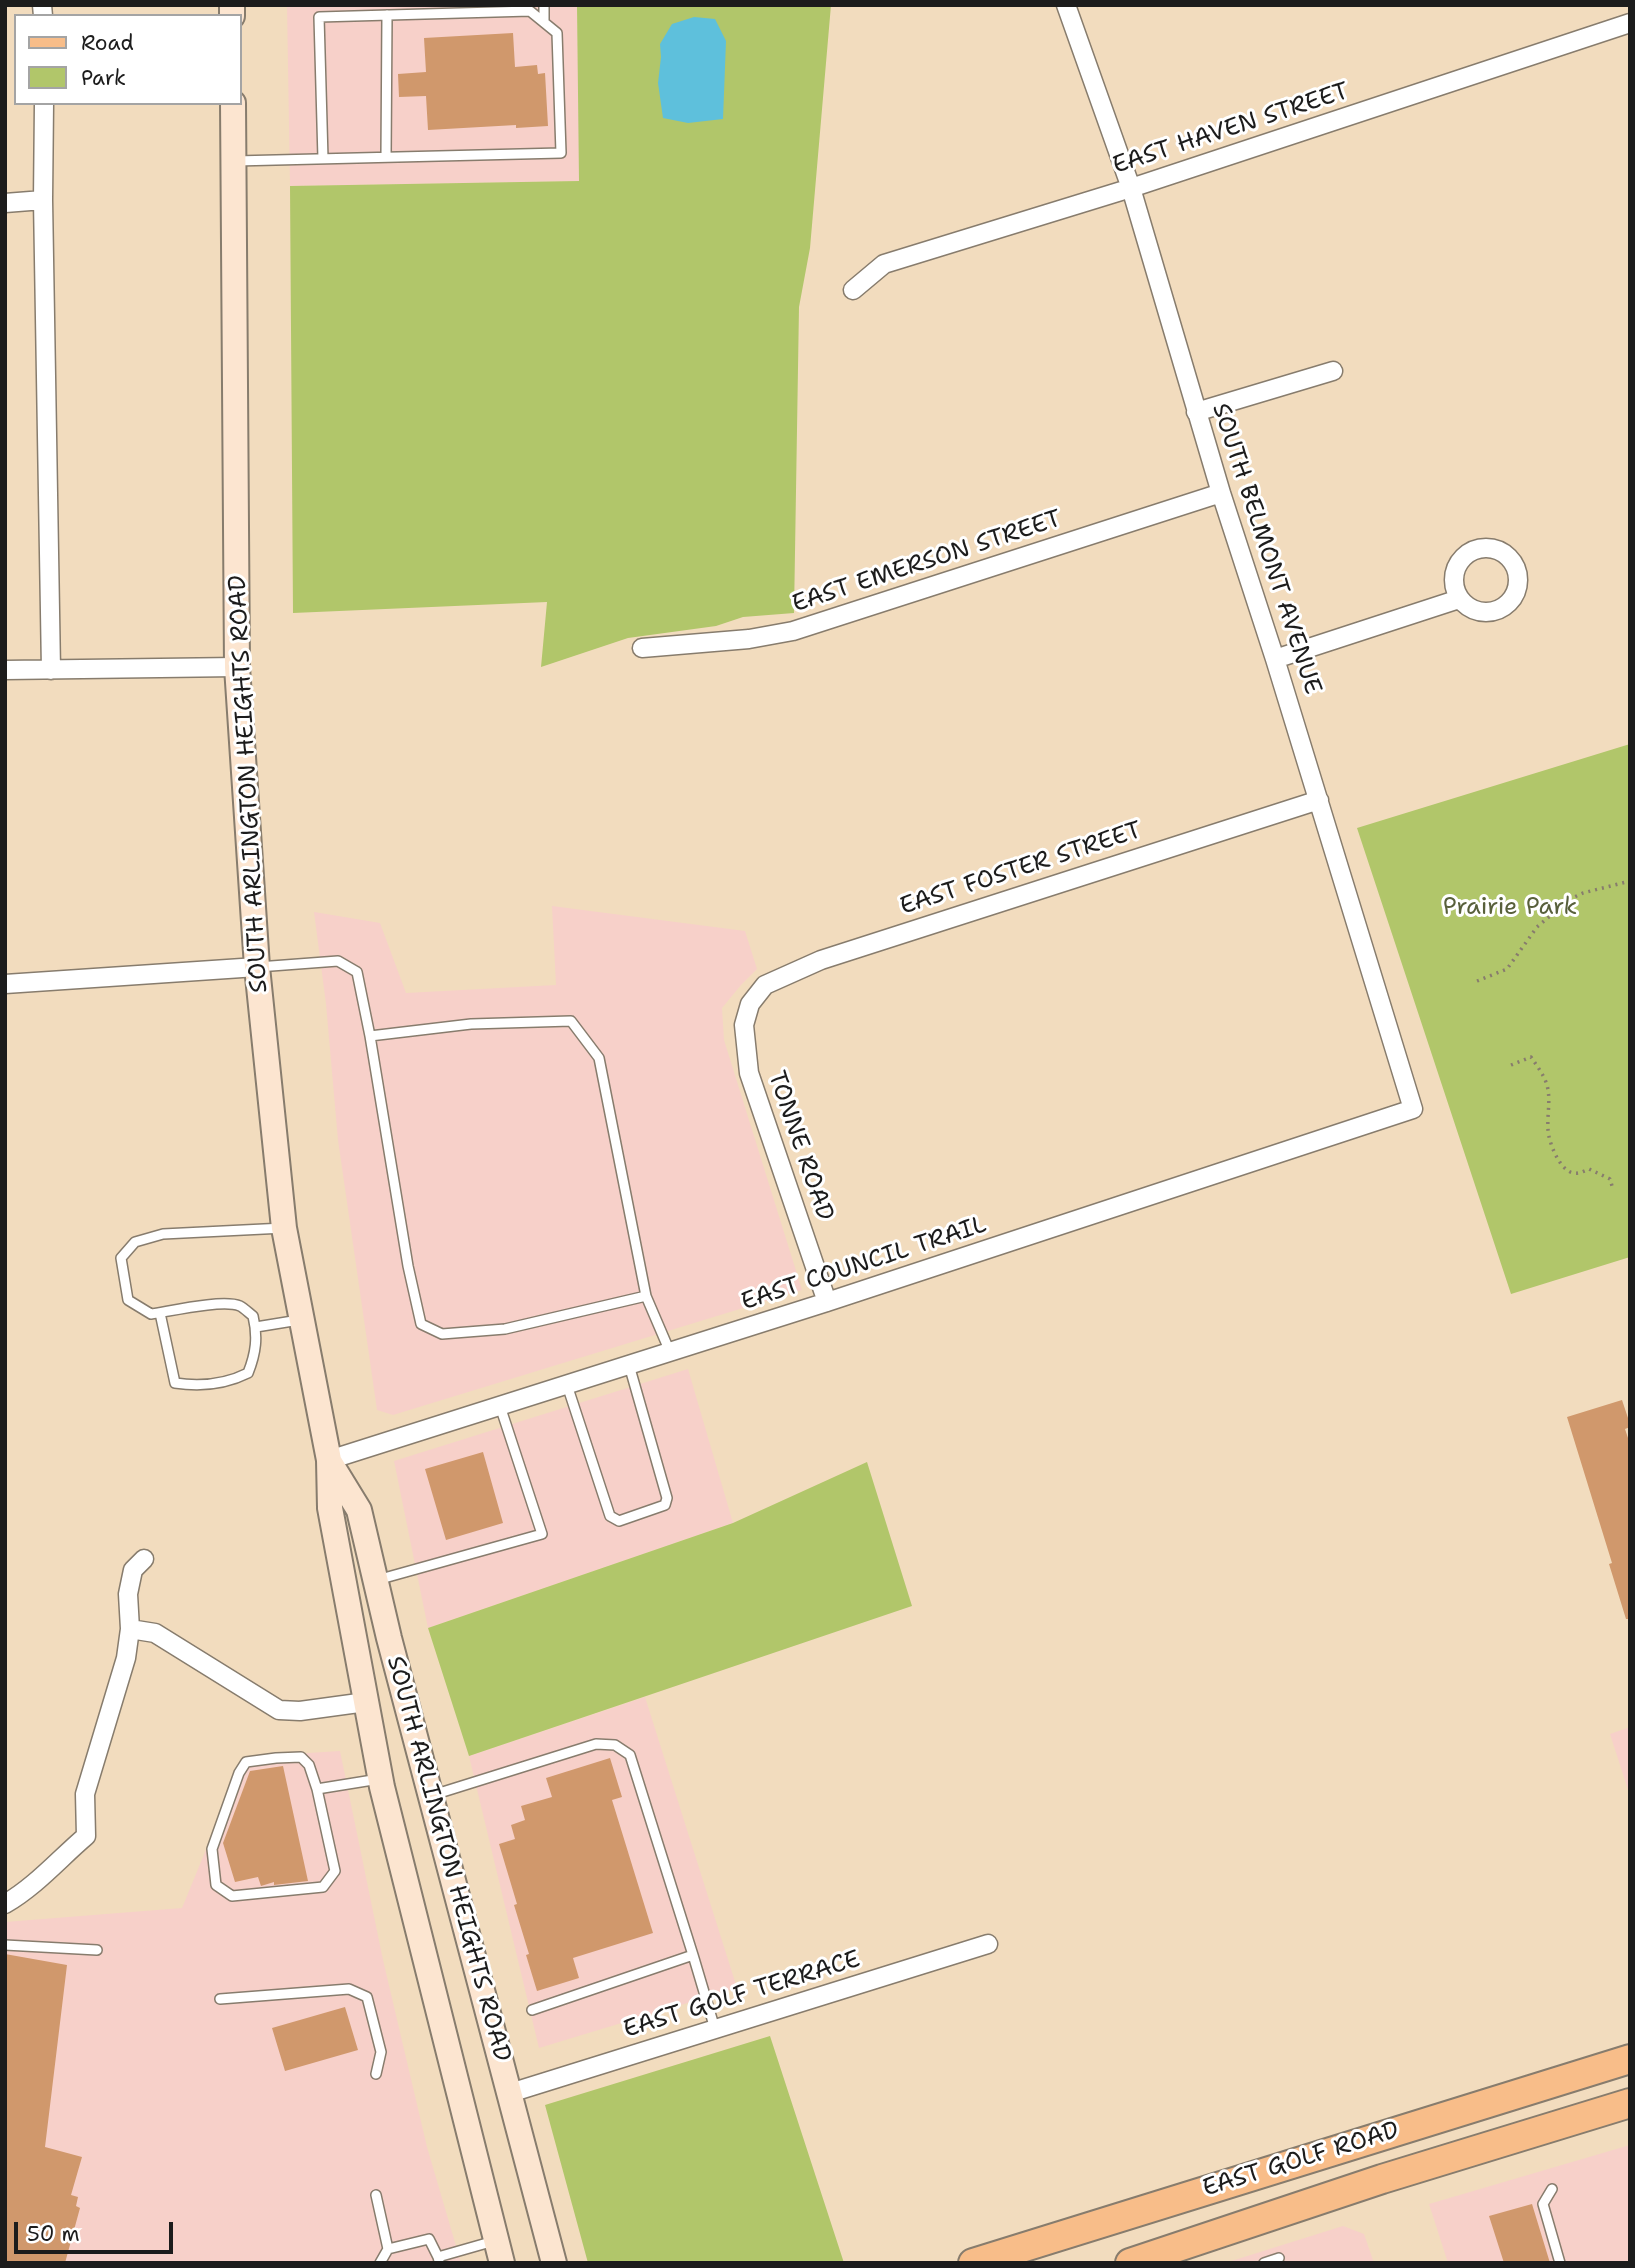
<!DOCTYPE html>
<style>
body{margin:0}
#map{position:relative;width:1635px;height:2268px;overflow:hidden;background:#f2dcbe;font-family:"Shantell Sans",sans-serif}
canvas{display:block}
.frame{position:absolute;inset:0;border:7px solid #1c1c1c;pointer-events:none}
.legend{position:absolute;left:14px;top:14px;width:228px;height:91px;box-sizing:border-box;background:#fff;border:2px solid #a4a4a4;margin:0;padding:9px 12px;list-style:none;font-size:21px;color:#1c1c1c}
.legend li{display:flex;align-items:center;gap:14px;height:35px}
.legend b{width:35px;border:2px solid #a4a4a4}
.scale{position:absolute;left:14px;top:2222px;width:159px;height:32px;box-sizing:border-box;border:4px solid #1c1c1c;border-top:0;padding-left:9px;font-size:21px;line-height:24px;white-space:nowrap;color:#1c1c1c;-webkit-text-stroke:5px #fff;paint-order:stroke}
</style>
<div id="map">
<canvas width="1635" height="2268"></canvas>
<div class="frame"></div>
<ul class="legend">
<li><b style="height:9px;background:#f8bd89"></b>Road</li>
<li><b style="height:19px;background:#b1c66a"></b>Park</li>
</ul>
<div class="scale">50 m</div>
</div>
<script>
const c = document.querySelector('canvas').getContext('2d');
c.lineJoin = 'round';
function paint(path, color) {
  c.fillStyle = color;
  c.fill(path, 'evenodd');
}
function trace(path, color, width, dash) {
  c.strokeStyle = color;
  c.lineWidth = width;
  c.lineCap = dash ? 'butt' : 'round';
  c.setLineDash(dash || []);
  c.stroke(path);
}
function drawText(font, color, halo, rows, align = 'center') {
  c.font = font + ' "Shantell Sans",sans-serif';
  c.lineWidth = 6;
  c.setLineDash([]);
  c.textBaseline = 'middle';
  c.strokeStyle = halo;
  c.fillStyle = color;
  for (const [text, x, y, turn = 0] of rows) {
    c.save();
    c.translate(x, y);
    c.rotate((+turn || 0) * Math.PI / 180);
    c.textAlign = isNaN(turn) ? turn : align;
    if (halo) c.strokeText(text, 0, 0);
    c.fillText(text, 0, 0);
    c.restore();
  }
}
paint(new Path2D(`
 M287 5H577L580 181 290 186Z
 M552 906 745 931 757 969 741 985 722 1008 724 1040 802 1290 393 1415 377 1410 338 1140 326 1004 314 912 380 923 406 993 556 985Z
 M688 1369 733 1523 428 1628 394 1461Z
 M645 1697 737 1988 539 2048 469 1756Z
 M1630 1727V1796L1610 1734Z
 M340 1751 383 1960 427 2147 461 2263H5V1922L182 1908 244 1757Z
 M1630 2145V2263H1448L1429 2204Z
 M1343 2226 1364 2234 1374 2263H1225Z`), '#f7d0c9');
paint(new Path2D(`
 M577 5H831L810 248 799 307 794 613 743 617 716 626 628 638 541 667 547 602 293 613 290 186 579 181Z
 M1630 744V1257L1511 1294 1357 828Z
 M867 1462 912 1606 469 1756 428 1628 733 1523Z
 M770 2036 844 2263H588L545 2105Z`), '#b1c66a');
paint(new Path2D(`
 M694 17 715 19 726 41 723 119 688 123 663 118 658 83 661 57 660 44 672 24Z`), '#5ec0dc');
paint(new Path2D(`
 M513 33 515 67 537 65 538 74 545 73 548 126 516 128V125L428 130 426 96 399 97 398 74 426 72 424 38Z
 M1622 1400 1630 1424V1427L1625 1429 1630 1444V1619H1626L1609 1564 1612 1563 1567 1417Z
 M483 1452 503 1523 446 1540 425 1469Z
 M610 1758 622 1797 612 1800 653 1933 573 1958 579 1978 537 1991 526 1955 529 1954 514 1905 517 1904 499 1844 515 1839 511 1825 525 1820 521 1806 552 1797 546 1778Z
 M283 1766 308 1881 274 1885V1882L261 1886 258 1877 235 1882 223 1843 250 1771Z
 M5 1954 67 1965 45 2147 82 2157 71 2195 78 2197 76 2206 80 2208 65 2263H5Z
 M345 2007 358 2050 285 2071 272 2028Z
 M1532 2204 1550 2263H1504L1489 2216Z`), '#d0986c');
const service = new Path2D(`
 M544 22V5
 M386 157 387 15
 M235 161 561 153 557 33 530 11 319 17 323 159
 M258 967 338 961 357 972 370 1036 471 1024 571 1021 599 1058 646 1296 670 1352
 M370 1036 408 1266 421 1324 442 1334 505 1329 646 1296
 M160 1313 175 1383C201 1387 224 1385 248 1373 256 1353 258 1337 253 1316 249 1313 244 1308 240 1306 223 1299 171 1311 151 1314L128 1300 121 1258 135 1242 163 1234 284 1228
 M256 1327 299 1320
 M567 1385 610 1516 619 1521 665 1505 667 1498 629 1365
 M377 1580 542 1534 500 1406
 M317 1789 309 1765 301 1757 276 1758 246 1762 239 1773 212 1849 216 1885 232 1896 323 1887 335 1871 317 1789 379 1779
 M433 1795 596 1744 615 1745 630 1755 693 1955 532 2010
 M5 1945 97 1950
 M693 1955 715 2029
 M220 1999 349 1989 367 1997 381 2052 376 2074
 M1552 2189 1543 2204 1560 2263
 M376 2195 388 2249 429 2239 438 2257
 M439 2261 438 2257 494 2241
 M380 2263 388 2249
 M1264 2263 1279 2258`);
const minor = new Path2D(`
 M42 5 43 16
 M44 103 43 200 51 670
 M5 203 43 200
 M853 290 884 264 1131 188 1630 23
 M1196 412 1333 371
 M1454 580a32 32 0 1 1 64 0a32 32 0 1 1-64 0Z
 M642 648 749 639 793 631 1221 493
 M1275 659 1459 599
 M5 670 237 667
 M5 984 257 967
 M827 1302 749 1073 744 1025 750 1004 765 985 821 960 1319 800
 M329 1460 827 1302 1413 1109 1275 659 1221 493 1131 188 1066 5
 M130 1629 155 1633 279 1710 300 1711 366 1702
 M5 1904C36 1886 59 1859 86 1836L85 1794 126 1658 130 1629 128 1594 133 1570 144 1559
 M510 2093 988 1944`);
const secondary = new Path2D(`
 M232 5V16
 M233 103 237 667 257 967 284 1228 329 1460 330 1508 382 1787 502 2263
 M329 1461 359 1510 389 1638 554 2263`);
const primary = new Path2D(`
 M973 2263 1630 2059
 M1130 2263 1382 2179 1630 2103`);
trace(service, '#877c6d', 12);
trace(minor, '#877c6d', 21);
trace(secondary, '#877c6d', 28);
trace(primary, '#877c6d', 32);
trace(new Path2D(`
 M1477 981 1507 969 1537 927 1570 899 1583 893 1630 881
 M1511 1065 1531 1057C1537 1066 1544 1075 1547 1085 1551 1100 1547 1114 1548 1129 1548 1141 1560 1172 1574 1173 1579 1174 1584 1171 1589 1169L1610 1179 1612 1186`), '#877c6d', 3.5, [2, 5]);
trace(service, '#fff', 9);
trace(minor, '#fff', 18);
trace(secondary, '#fce5d0', 24);
trace(primary, '#f8bd89', 28);
drawText('24px', '#1c1c1c', '#fff', [
 ["EAST HAVEN STREET",1231,129,-18],
 ["SOUTH BELMONT AVENUE",1266,549,72],
 ["EAST EMERSON STREET",927,562,-18],
 ["SOUTH ARLINGTON HEIGHTS ROAD",249,784,-93],
 ["EAST FOSTER STREET",1021,869,-18],
 ["TONNE ROAD",800,1146,71],
 ["EAST COUNCIL TRAIL",864,1264,-18],
 ["SOUTH ARLINGTON HEIGHTS ROAD",448,1859,75],
 ["EAST GOLF TERRACE",742,1995,-17],
 ["EAST GOLF ROAD",1301,2160,-17]
]);
drawText('24px', '#58603b', '#fff', [
 ["Prairie Park",1510,908]
]);
</script>
